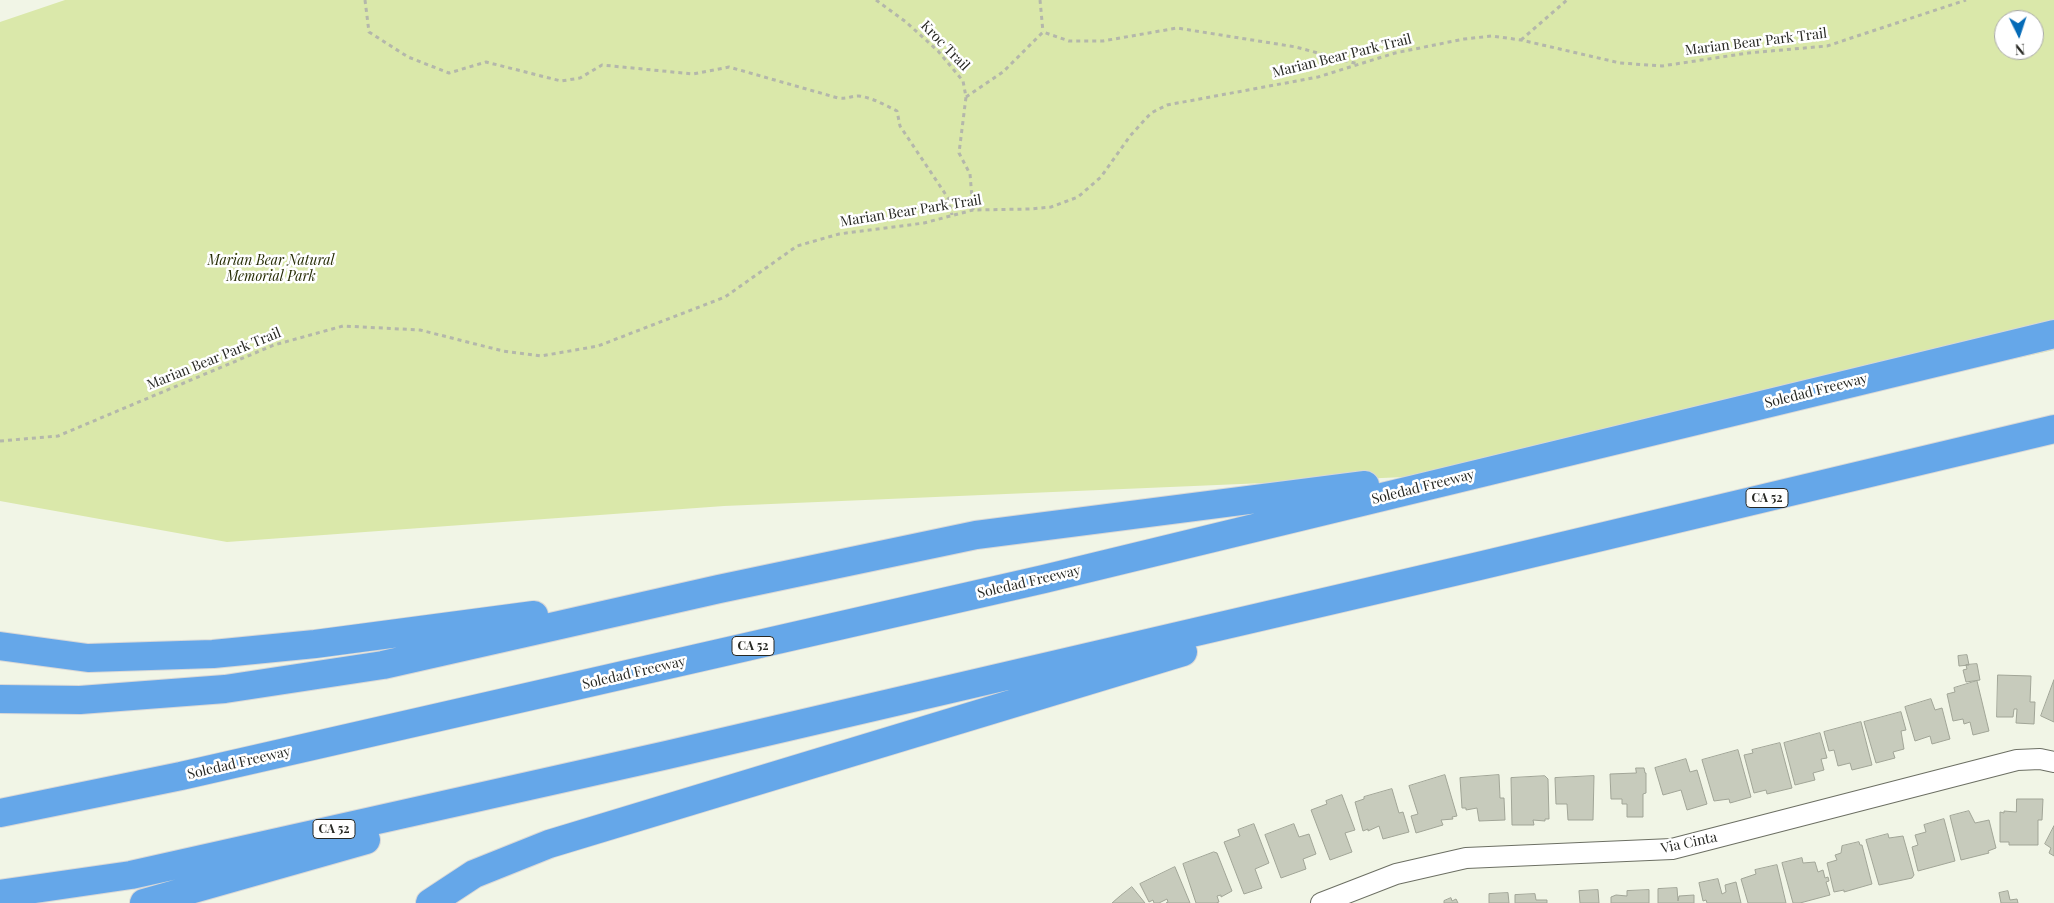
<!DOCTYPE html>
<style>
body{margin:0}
#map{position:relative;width:2054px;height:903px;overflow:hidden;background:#f1f5e6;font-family:"Playfair Display",serif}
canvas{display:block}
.north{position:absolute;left:1994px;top:10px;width:50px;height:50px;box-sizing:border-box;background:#fff;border:1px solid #a9a9a7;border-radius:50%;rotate:176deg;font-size:14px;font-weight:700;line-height:20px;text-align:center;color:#282924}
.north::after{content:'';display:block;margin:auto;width:18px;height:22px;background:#056bb7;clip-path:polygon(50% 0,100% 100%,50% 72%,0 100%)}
</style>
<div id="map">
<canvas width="2054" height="903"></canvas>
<div class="north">N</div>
</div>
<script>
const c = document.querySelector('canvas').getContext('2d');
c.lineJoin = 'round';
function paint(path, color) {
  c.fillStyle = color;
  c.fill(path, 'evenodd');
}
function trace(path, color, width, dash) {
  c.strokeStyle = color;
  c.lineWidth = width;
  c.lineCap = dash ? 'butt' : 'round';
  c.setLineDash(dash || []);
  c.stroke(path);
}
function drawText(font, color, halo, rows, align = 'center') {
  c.font = font + ' "Playfair Display",serif';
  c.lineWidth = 5;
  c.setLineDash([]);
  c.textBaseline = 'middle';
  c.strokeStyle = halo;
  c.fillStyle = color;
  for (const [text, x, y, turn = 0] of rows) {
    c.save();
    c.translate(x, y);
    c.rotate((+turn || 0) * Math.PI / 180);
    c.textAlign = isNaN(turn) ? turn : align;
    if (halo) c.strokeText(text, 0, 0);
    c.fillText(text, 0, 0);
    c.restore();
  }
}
paint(new Path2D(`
 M65 0H2054V350L1499 473 724 506 227 542 0 501V22ZM2004 20H2034V50H2004Z`), '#dae8aa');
const building = new Path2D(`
 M1967 655 1969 665 1959 666 1958 656Z
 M1977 664 1980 680 1966 682 1963 670 1967 669 1966 665Z
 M1998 675 2031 676 2030 702H2035L2034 724 2016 723 2017 709H2014L2013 717H1997Z
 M2054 680V722L2041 716Z
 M1977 681 1989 731 1973 735 1970 722 1964 724 1963 719 1953 721 1947 694 1955 692 1954 688Z
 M1931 699 1935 710 1942 708 1950 739 1932 744 1930 736 1915 741 1905 707Z
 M1901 712 1906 730 1901 731 1904 749 1893 752 1895 758 1876 763 1864 722Z
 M1861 722 1872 765 1852 770 1850 763 1838 766 1834 750 1829 751 1824 732Z
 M1820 733 1827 758 1821 759 1824 770 1813 773 1815 780 1795 785 1784 743Z
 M1780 743 1792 788 1767 794 1766 790 1754 793 1744 755 1753 753 1752 750Z
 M1738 750 1751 797 1730 803 1729 799 1714 801 1702 760Z
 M1686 759 1690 772 1697 770 1707 804 1687 810 1681 790 1663 795 1655 768Z
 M1636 768H1644L1645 773H1646V793L1643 794V817H1627V804H1622V799H1611L1610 774 1636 773Z
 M1445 775 1457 816 1452 817 1453 819 1441 820 1443 825 1416 833 1411 816 1418 814 1409 786Z
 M1499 775 1500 798H1504L1505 820 1479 821 1477 808 1466 810V808H1462L1460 778Z
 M1545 776 1548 779 1549 819H1545V821L1533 820 1534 825H1512L1511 778Z
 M1594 776 1593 820H1568L1567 804H1556L1555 778Z
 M1392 789 1399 813 1403 812 1409 832 1383 839 1379 826 1368 831V829L1363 831 1355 802 1364 799V797Z
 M1342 795 1355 830 1345 833 1352 852 1330 860 1311 810 1327 804 1326 801Z
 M2017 799H2043L2042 820H2038V845H2009V842H2000V812L2004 813V811L2016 812Z
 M1969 811 1975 823 1989 820 1996 848 1988 851 1989 853 1961 860 1950 816Z
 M1944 819 1955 861 1918 871 1912 847 1918 845 1915 835 1926 832 1924 825Z
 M1254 824 1269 863 1255 869 1262 888 1244 894 1224 842 1240 836 1238 830Z
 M1294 824 1299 837 1309 834 1316 854 1303 859 1306 869 1281 878 1265 835Z
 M2054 826V856L2049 853 2051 848 2045 844Z
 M1888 834 1889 838 1903 836 1914 875 1912 878 1879 885 1866 840Z
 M1859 842 1860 845H1862L1872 884 1844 892V890L1834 892 1827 863 1837 860 1835 855 1841 853 1842 846Z
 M1214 852 1217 853 1232 891 1221 897V895L1217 896 1219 902 1216 903H1196L1183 864Z
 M1802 858 1803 863 1815 862 1818 872 1823 870 1825 878 1828 877 1829 881 1826 882 1830 895 1800 903H1793L1782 863Z
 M1777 865 1786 903H1748L1741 879 1756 874 1755 870Z
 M1175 867 1190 903H1166L1168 902 1167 899 1159 903H1154L1153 900 1149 902 1140 884Z
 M1718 879 1722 894 1726 892 1725 885 1736 882 1741 903H1707L1706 900 1703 901 1699 883Z
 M1132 887 1145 903H1112L1120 896Z
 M1677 888 1678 901 1679 896 1694 895V903H1658V889Z
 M1598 890 1599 903H1580L1579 891Z
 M1649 890V903H1611V897L1616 895 1627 896V891Z
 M2008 891 2010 900 2017 899 2018 903H2001L1999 893Z
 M1508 893 1509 903H1489V894Z
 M1535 894 1536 900H1547V903H1515V895Z
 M1451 898 1452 901 1456 899 1458 903H1444V901Z`);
paint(building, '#c7cbbc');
trace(building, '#a1a597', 1);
const minor = new Path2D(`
 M1321 903 1396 874 1466 858 1672 849 2017 760 2040 759 2054 762`);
const highway = new Path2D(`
 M0 646 88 658 213 654 315 644 534 615
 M0 699 80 700 225 689 383 665 719 589 976 535 1365 485
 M0 813 181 776 1044 579 2054 334
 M0 894 131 875 667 755 1479 566 2054 429
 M144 903 366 840
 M430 903 474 874 549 844 1183 652`);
trace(minor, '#6c6f63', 22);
trace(highway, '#d8d8d8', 30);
trace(new Path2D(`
 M365 0 369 32 408 57 449 73 486 62 561 81 580 78 602 65 693 74 729 67 838 98C848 99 851 96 859 96 873 98 885 105 897 111L900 126 948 198 952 215
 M876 0 906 22 938 51 963 81 966 97 959 153 970 174 973 210
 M1040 0 1043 32
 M1521 40 1567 0
 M966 97 1003 72 1043 32 1069 41H1103L1177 28 1296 47 1358 64
 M0 441 58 436 274 345 343 326 420 330 503 351 541 356 598 346 725 297 797 246 839 234 924 223 973 210 1031 209 1051 207 1078 197 1101 177 1130 136 1151 113 1167 105 1318 77 1395 53 1464 39 1492 36 1521 40 1620 63 1662 66 1748 53 1827 46 1966 0`), '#b4b7ab', 3, [4, 4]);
trace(minor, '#fff', 20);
trace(highway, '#65a7e9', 28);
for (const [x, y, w] of [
 [1767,498,42],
 [753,646,42],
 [334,829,42]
]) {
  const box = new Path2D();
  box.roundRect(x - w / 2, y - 9.5, w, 19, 4);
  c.fillStyle = '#fff';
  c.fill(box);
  trace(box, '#282924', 1);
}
drawText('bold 12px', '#282924', null, [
 ["CA 52",1767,498],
 ["CA 52",753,646],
 ["CA 52",334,829]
]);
drawText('14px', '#282924', '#fff', [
 ["Marian Bear Park Trail",1756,42,-7],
 ["Kroc Trail",945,46,46],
 ["Marian Bear Park Trail",1342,56,-14],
 ["Marian Bear Park Trail",911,211,-9],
 ["Marian Bear Park Trail",214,359,-22],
 ["Soledad Freeway",1816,391,-14],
 ["Soledad Freeway",1423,487,-14],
 ["Soledad Freeway",1029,582,-13],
 ["Soledad Freeway",634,673,-13],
 ["Soledad Freeway",239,763,-13],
 ["Via Cinta",1689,843,-12]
]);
drawText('italic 14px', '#272d06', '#fff', [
 ["Marian Bear Natural",271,261],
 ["Memorial Park",271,277]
]);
</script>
